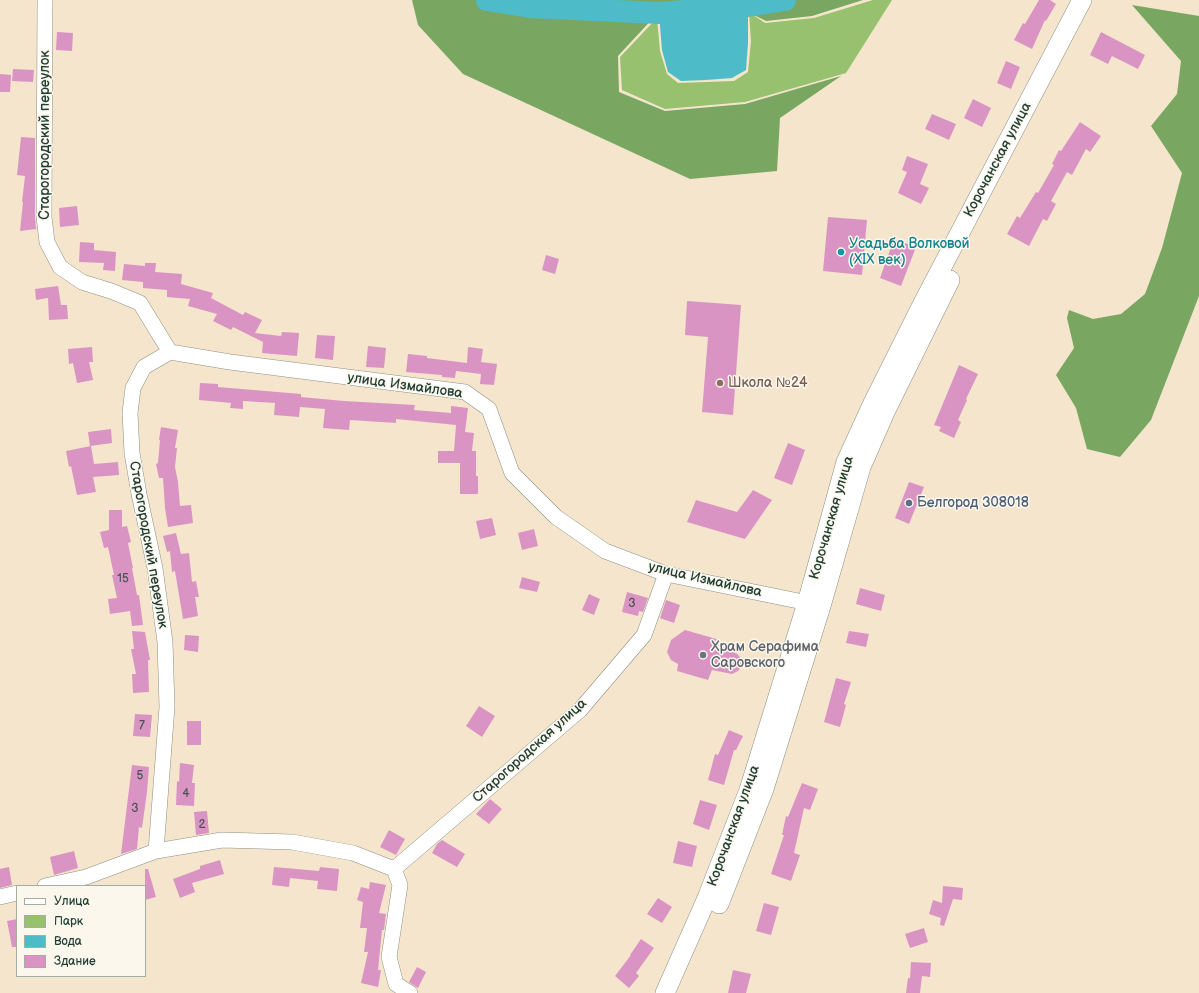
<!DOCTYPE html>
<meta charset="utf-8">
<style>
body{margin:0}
#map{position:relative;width:1199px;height:993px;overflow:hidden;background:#f5e5cd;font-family:"Balsamiq Sans",sans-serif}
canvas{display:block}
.legend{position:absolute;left:16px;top:885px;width:130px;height:92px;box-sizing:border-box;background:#fbf7ec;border:1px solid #a3ada2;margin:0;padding:5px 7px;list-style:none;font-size:12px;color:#1f3d34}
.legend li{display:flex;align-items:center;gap:8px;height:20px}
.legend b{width:20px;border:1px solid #a3ada2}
</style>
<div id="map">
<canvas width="1199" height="993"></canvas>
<ul class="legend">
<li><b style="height:5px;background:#fff"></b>Улица</li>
<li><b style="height:11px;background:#97c16e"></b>Парк</li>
<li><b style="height:11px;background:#4ebbc8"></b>Вода</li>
<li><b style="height:11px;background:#da94c3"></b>Здание</li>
</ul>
</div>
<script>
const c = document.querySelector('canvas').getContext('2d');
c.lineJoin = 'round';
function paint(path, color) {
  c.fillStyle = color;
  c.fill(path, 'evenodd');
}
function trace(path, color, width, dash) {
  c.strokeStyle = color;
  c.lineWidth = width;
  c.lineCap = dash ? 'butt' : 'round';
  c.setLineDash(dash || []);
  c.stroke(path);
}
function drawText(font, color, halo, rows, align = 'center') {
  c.font = font + ' "Balsamiq Sans",sans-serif';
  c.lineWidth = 3;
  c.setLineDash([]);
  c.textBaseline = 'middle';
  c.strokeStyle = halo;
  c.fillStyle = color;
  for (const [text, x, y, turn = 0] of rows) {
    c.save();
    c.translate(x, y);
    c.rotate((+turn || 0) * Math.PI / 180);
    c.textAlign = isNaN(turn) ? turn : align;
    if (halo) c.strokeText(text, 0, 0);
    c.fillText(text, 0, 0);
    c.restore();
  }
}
paint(new Path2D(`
 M873 0H892L846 73 745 102 665 109 622 90 620 57 657 18 660 51 667 74 678 83 734 81 748 72 751 41 749 12 765 23 814 18Z`), '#97c16e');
paint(new Path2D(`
 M412 0H477L530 10 656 15 618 56 619 92 665 111 745 104 841 76 780 118 777 171 690 179 463 74 418 25Z
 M506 0H863L812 16 766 21 754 15 748 3 661 9 526 3Z
 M1132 5 1199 16V296L1151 420 1120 457 1087 449 1076 408 1056 375 1074 348 1067 318 1069 310 1093 319 1121 314 1145 294 1162 248 1182 173 1151 126 1177 94 1181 61Z`), '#79a761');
paint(new Path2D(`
 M748 6V43L746 70 732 78 706 80 681 81 668 72 662 50 659 13Z`), '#4ebbc8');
trace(new Path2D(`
 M487 0 530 7 659 13 748 6 785 0`), '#4ebbc8', 22);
paint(new Path2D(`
 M1039 0H1050L1056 4 1046 21 1045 20 1032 49 1014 40 1023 23 1025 24Z
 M57 32 73 33 72 51 56 50Z
 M1101 32 1145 55 1138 69 1112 56 1108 64 1090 55Z
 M1006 61 1020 67 1011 89 997 83Z
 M13 69 34 70 33 82 12 81Z
 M0 74 11 75 10 92H0Z
 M973 99 991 108 982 127 964 118Z
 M932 114 956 124 949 140 925 129Z
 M1080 122 1101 136 1090 152 1086 149 1072 175 1067 172 1051 201 1056 204 1047 221 1043 219 1029 246 1007 234 1017 216 1020 218 1036 192 1038 193 1054 165 1052 164 1059 150 1061 151Z
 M21 137 35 138V217L36 229 20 231 23 202H22L25 176 17 175Z
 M907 156 928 164 920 184 929 188 921 204 898 193 907 172 902 170Z
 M77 206 79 225 60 227 59 208Z
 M828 217 867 220 862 275 823 271Z
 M894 239 916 247 901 286 880 278Z
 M80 242 94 243V250L116 252 115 271 103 270 104 263 79 262Z
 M546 255 559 259 555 274 542 270Z
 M145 263H156L155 272 182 274 181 284 213 293 211 298 243 315 245 312 262 320 255 333 281 336 282 332 299 333 297 356 262 353 263 342 233 327 231 330 213 321 217 314 188 306 190 299 167 297V290L143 288V282L122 280 124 264 145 266Z
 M58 286 61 305H67L68 319 49 320 48 298 36 300 35 289Z
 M687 301 741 305 733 415 702 412 708 337 685 335Z
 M317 335 335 336 333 360 315 358Z
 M368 346 386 348 384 368 366 367Z
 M92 347 93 362H89L93 380 77 383 73 363 69 364 68 349Z
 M468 347 483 349 481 362 497 364 494 385 480 384 481 374 456 371 455 378 442 377V375L406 372 408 354 427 356V358L467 363Z
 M959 365 978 374 966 399 967 400 958 420 961 422 954 438 939 431 941 427 934 425Z
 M200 383 218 384V387L301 394V397L344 401 415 405 414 410 451 413V406L468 408 465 432 474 433 472 451H476V476H478V494H460V463H438V451H454L456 425 396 419V423L350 420 349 430 323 428 325 409 300 407 299 417 274 415 275 403 243 401V409L230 408 231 403 199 400Z
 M161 427 178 430 175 448H177L175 467 178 482 180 506 191 505 193 523 168 527 165 508 163 478H159L156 464 158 463 160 440H159Z
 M111 429 112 443 90 446 88 432Z
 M788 443 805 450 792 485 774 478Z
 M91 446 94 464 118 462 119 475 93 477 96 492 77 495 71 466 69 467 66 451Z
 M909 482 924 487 909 524 895 518Z
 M753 490 772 500 745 539 687 522 696 500 737 512Z
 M109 510H122V527L127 526 131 542 128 543 133 568H132L137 595H139L143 625 132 626 130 611 110 614 108 599 117 598 112 575H114L108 547 104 548 100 532 109 530Z
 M492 518 496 535 480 539 476 521Z
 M534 529 538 546 522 550 518 533Z
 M176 533 181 554 189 553 192 582 196 581 199 597H195L198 616 183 619 175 571 172 572 170 551 167 552 163 536Z
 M522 577 540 582 537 592 519 588Z
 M860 588 885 595 881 611 856 604Z
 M627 592 648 598 643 612 639 611 638 616 622 612Z
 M589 594 600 599 594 615 582 610Z
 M666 600 680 605 674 623 660 618Z
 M685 630 720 640 718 647 736 653 740 657 742 665 738 671 732 674 712 670 708 680 677 671 678 664 671 660 667 652 671 640Z
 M132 631 145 632 150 660H148L149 692 133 693 132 674H136L131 649H134Z
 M849 631 869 634 866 647 846 643Z
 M185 635 199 636 198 652 184 650Z
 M836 678 851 682 844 704 846 705 840 727 824 722Z
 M479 706 495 716 482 737 466 726Z
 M135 714 152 715 150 737 133 736Z
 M187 721H201V745H187Z
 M729 730 743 736 736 750H734L724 785 708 780 715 754 718 755Z
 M180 763 194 765 192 783H195L194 806 176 805 177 781 179 782Z
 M132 765 149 767 147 792 142 828 139 827 137 849 121 854Z
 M802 783 818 789 810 810 804 808 794 853 800 855 791 881 771 874 784 835H782L786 816 788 817Z
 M490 799 502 809 489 824 476 814Z
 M700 800 717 805 709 830 693 824Z
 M207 811 209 833 196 835 194 812Z
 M389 830 405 839 396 855 380 847Z
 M442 840 465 854 457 867 432 853 437 844Z
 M678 841 697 846 692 867 673 863Z
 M74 851 78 868 54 875 50 857Z
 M220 860 224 874 192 883 195 892 180 898 173 879 200 869V866Z
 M9 867 12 885 0 888V869Z
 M274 867 319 871 320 867 339 869 337 891 317 889 318 881 290 878 289 887 272 885Z
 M145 869H148L156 897 145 900Z
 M370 882 386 885 379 913 386 914 384 930H382L378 970H381L378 987 361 983 368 952H364L367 928H360L363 902 357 900 361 887 369 889Z
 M943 886 963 888 962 900 953 899 944 926 940 925 941 918 929 914 933 900 942 903Z
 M658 898 672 907 662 923 647 914Z
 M764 903 779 907 771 935 756 931Z
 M17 919V947H12L7 921Z
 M924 928 928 942 910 948 905 934Z
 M641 939 654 948 636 973 639 976 629 988 615 976 631 955H630Z
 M911 962 931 963 930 977 922 976 920 993H906L908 978H910Z
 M417 967 426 972 418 988 409 982Z
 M733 970 751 974 746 993H728Z`), '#da94c3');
const minor = new Path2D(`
 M45 0 44 217 47 242 60 267 82 282 111 291 140 303 170 352 230 362 465 392 489 409 512 473 556 517 605 551 666 574 818 605
 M156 851 167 707 165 642 155 568 139 494 132 453 130 413 133 388 144 367 170 352
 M394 869 580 710 644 635 666 574
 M45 886 86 877 156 851 222 840 292 842 353 853 394 869 400 885 389 957 396 984 410 993
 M0 897 17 893`);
const major = new Path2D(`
 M719 904 764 789 821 606 861 467 886 410 950 280
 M665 993 707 898 749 790 807 603 846 462 873 403 922 305 1082 0`);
trace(minor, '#8a9180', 16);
trace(major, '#8a9180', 20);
trace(minor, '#fff', 15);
trace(major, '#fff', 19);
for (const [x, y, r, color] of [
 [841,252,4,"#0f9aa8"],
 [720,383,4,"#8d6e63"],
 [909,503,4,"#5c6f8a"],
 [703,655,4,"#6b7280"]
]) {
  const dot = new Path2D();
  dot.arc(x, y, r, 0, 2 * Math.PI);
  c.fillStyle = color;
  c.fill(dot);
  trace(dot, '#fbf7ec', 1.5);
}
drawText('12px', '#4e5358', null, [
 ["15",123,579],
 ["3",632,604],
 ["7",142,726],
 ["5",140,776],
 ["4",186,794],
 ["3",135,809],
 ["2",202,825]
]);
drawText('14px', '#1f3d34', '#fbf7ec', [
 ["Старогородский переулок",45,135,-90],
 ["Корочанская улица",998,160,-62],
 ["улица Измайлова",405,386,8],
 ["Корочанская улица",832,518,-74],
 ["Старогородский переулок",148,545,80],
 ["улица Измайлова",705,580,13],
 ["Старогородская улица",530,751,-42],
 ["Корочанская улица",734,826,-70]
]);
drawText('14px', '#0d838f', '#fbf7ec', [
 ["Усадьба Волковой",849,244],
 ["(XIX век)",849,260]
], 'left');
drawText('14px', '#785e54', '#fbf7ec', [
 ["Школа №24",728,383]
], 'left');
drawText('14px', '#4e5e75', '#fbf7ec', [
 ["Белгород 308018",917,503]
], 'left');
drawText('14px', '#5b616d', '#fbf7ec', [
 ["Храм Серафима",711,647],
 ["Саровского",711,663]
], 'left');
</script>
